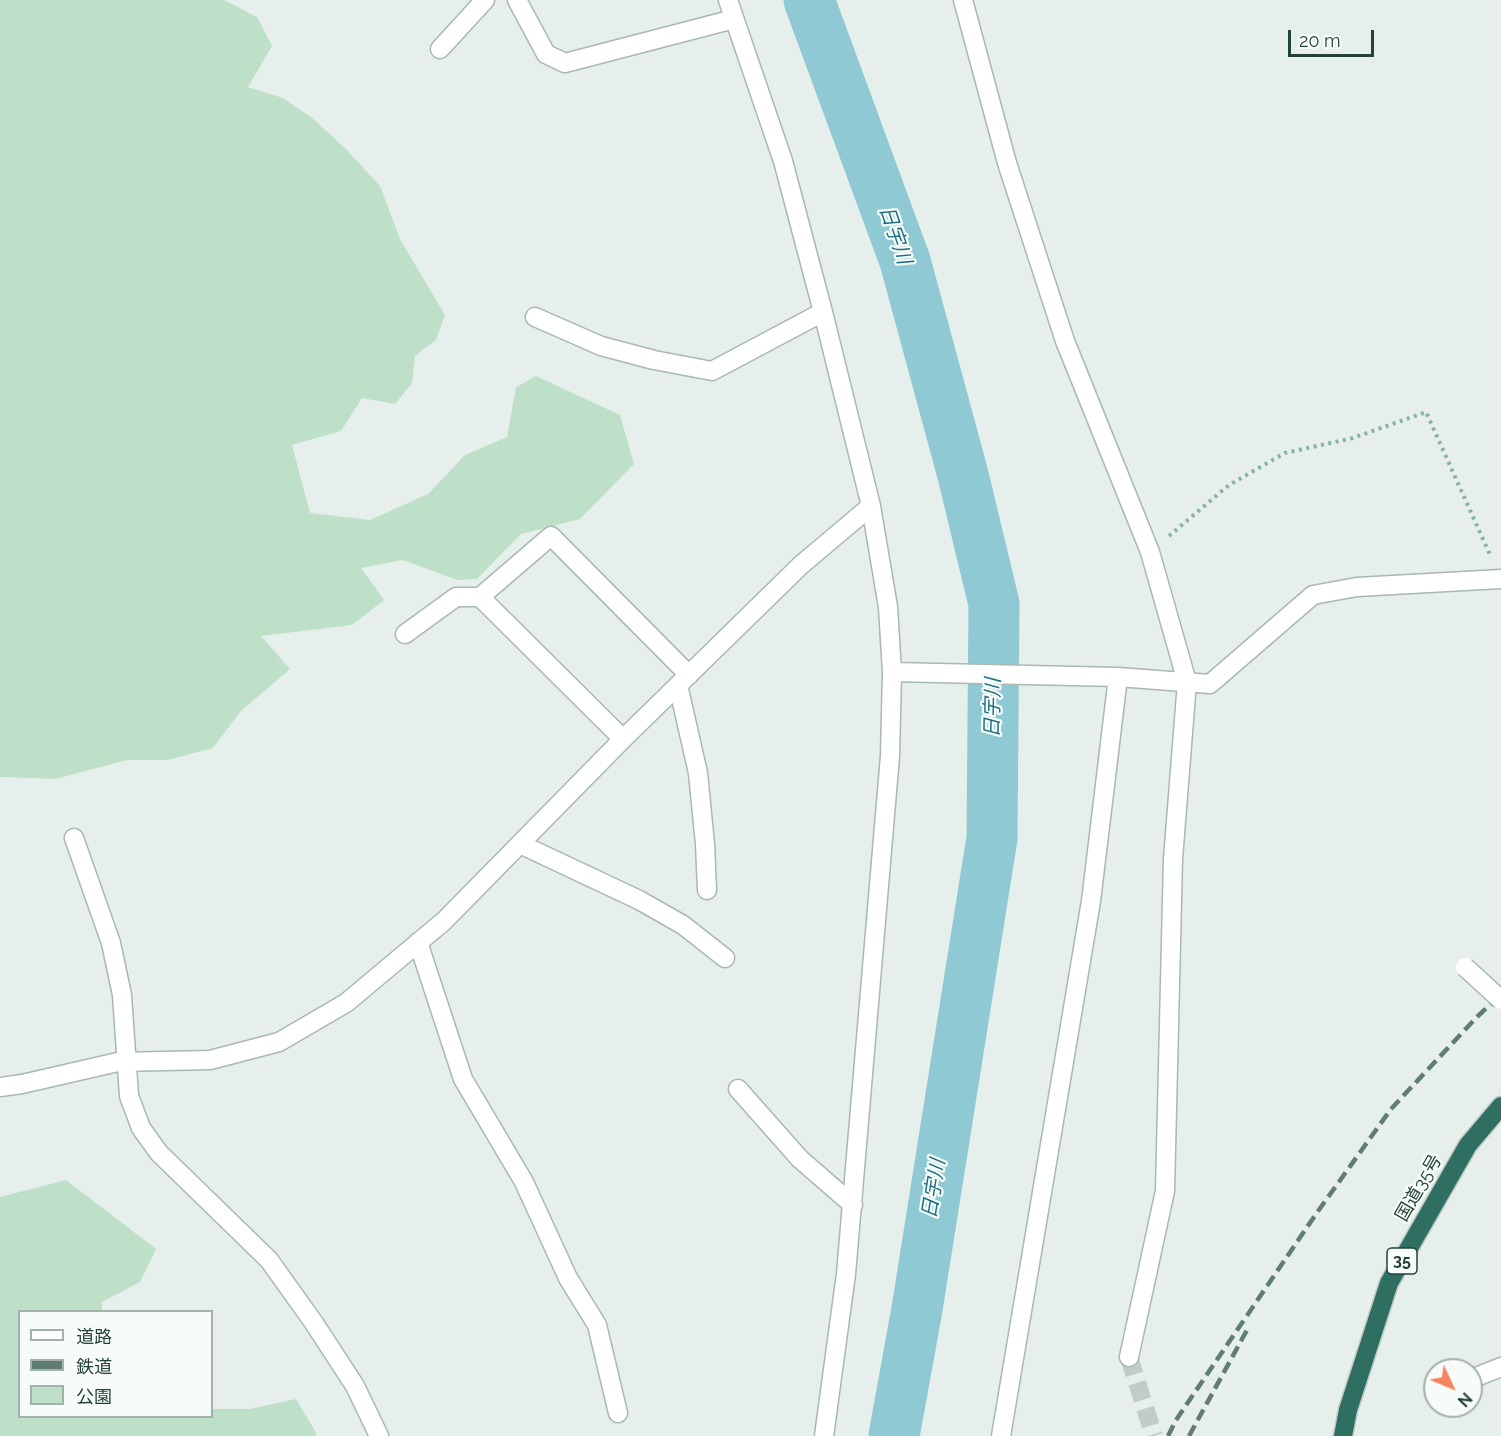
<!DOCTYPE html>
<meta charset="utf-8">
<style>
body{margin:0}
#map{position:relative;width:1501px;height:1436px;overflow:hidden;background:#e6efeb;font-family:Raleway,"Noto Sans JP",sans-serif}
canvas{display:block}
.legend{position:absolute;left:18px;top:1310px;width:195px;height:108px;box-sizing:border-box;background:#f7fbf9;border:2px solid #a3b1ad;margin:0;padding:8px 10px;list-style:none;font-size:18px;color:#24423a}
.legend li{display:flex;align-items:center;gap:12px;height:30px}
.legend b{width:30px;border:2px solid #a3b1ad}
.north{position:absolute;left:1423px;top:1358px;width:60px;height:60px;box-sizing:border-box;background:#f7fbf9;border:2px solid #a3b1ad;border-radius:50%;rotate:134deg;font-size:16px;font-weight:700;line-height:24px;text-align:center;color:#24423a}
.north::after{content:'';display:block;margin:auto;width:21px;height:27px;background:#f4845f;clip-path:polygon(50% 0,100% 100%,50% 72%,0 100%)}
.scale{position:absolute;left:1288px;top:30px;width:86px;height:27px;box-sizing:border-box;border:3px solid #24423a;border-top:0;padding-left:8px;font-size:18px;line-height:21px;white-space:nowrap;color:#24423a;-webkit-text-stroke:4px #f7fbf9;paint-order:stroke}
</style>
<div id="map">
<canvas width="1501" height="1436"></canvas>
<ul class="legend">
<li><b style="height:8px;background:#fff"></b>道路</li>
<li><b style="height:8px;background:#5f7d75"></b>鉄道</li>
<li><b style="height:16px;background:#bfe0c8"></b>公園</li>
</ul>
<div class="north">N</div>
<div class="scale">20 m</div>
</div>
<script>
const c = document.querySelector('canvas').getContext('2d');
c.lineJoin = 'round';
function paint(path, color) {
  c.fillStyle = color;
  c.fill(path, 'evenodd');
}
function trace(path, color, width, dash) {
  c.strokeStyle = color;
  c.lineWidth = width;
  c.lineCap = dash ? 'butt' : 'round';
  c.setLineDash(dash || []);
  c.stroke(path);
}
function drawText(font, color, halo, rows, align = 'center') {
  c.font = font + ' Raleway,"Noto Sans JP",sans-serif';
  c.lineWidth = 4.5;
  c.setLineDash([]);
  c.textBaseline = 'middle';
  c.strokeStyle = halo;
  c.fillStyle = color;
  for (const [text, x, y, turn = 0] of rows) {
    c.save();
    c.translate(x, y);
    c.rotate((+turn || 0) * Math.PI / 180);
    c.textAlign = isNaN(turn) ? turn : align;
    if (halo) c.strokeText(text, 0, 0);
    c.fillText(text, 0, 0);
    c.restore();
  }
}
paint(new Path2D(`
 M0 0H224L257 17 272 46 248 87 283 98 312 118 345 148 380 186 400 239 445 315 436 340 415 356 412 383 395 404 362 398 341 431 292 445 310 513 370 520 428 494 465 455 507 437 516 387 536 376 620 415 634 464 580 519 521 534 477 579 457 580 403 560 361 568 384 600 352 625 261 636 290 669 241 711 213 748 168 760H127L55 779 0 777Z
 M66 1180 156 1249 140 1282 102 1302V1311L20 1312V1416H212V1409H249L296 1399 317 1434 315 1436H0V1197Z`), '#bfe0c8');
trace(new Path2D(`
 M809 0 905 261 963 475 994 604 992 838 917 1309 894 1436`), '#8ec9d4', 51);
trace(new Path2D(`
 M1129 1357 1154 1436`), '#bfccc8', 18, [18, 9]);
const street = new Path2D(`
 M517 0 546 54 565 63 734 19
 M728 0 783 161 823 312 871 506 888 607 892 672 890 756 846 1274 824 1436
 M963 0 1007 163 1065 341 1150 552 1187 682 1173 859 1165 1191 1129 1357
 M440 49 485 0
 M535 317 601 346 654 360 712 371 823 312
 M480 597 551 536 689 675
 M405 634 456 597H480L623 739
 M892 672 1118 677
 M678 685 698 773 705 844 707 890
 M74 838 111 943 122 995 129 1096 141 1128 159 1153 269 1260 314 1323 355 1386 379 1436
 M520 844 639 900 683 925 725 958
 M418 942 463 1079 524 1182 568 1278 597 1325 618 1413
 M0 1087 22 1084 118 1062 210 1060 279 1042 346 1003 444 921 623 739 801 565 871 506
 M738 1089 800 1159 853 1205
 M1471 1379 1501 1367
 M1001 1436 1091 901 1118 677 1210 684 1313 595 1357 587 1501 579`);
const highway = new Path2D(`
 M1343 1436 1348 1410 1389 1283 1468 1145 1501 1106`);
trace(street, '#a8b8b2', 21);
trace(highway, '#c2cac8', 21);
trace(new Path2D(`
 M1169 536 1229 485 1285 453 1353 438 1426 412 1491 557`), '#86b3a5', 4, [3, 4.5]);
trace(street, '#fff', 18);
trace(highway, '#2f6f62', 18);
trace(new Path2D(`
 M1168 1436 1176 1420 1316 1214 1391 1109 1475 1019 1501 994
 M1189 1436 1247 1330`), '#5f7d75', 4.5, [12, 6]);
const streetBridge = new Path2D(`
 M1465 967 1501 1000`);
trace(streetBridge, '#a8b8b2', 21, []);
trace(streetBridge, '#fff', 18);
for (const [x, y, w] of [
 [1402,1261,30]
]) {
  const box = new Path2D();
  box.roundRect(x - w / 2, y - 13, w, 26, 4.5);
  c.fillStyle = '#f7fbf9';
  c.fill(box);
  trace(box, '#24423a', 1.5);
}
drawText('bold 16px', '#24423a', null, [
 ["35",1402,1261]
]);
drawText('18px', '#24423a', '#f7fbf9', [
 ["国道35号",1419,1188,-60]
]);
drawText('italic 20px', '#1c6f80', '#f7fbf9', [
 ["日宇川",895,235,71],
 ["日宇川",993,708,-89],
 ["日宇川",934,1189,-81]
]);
</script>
